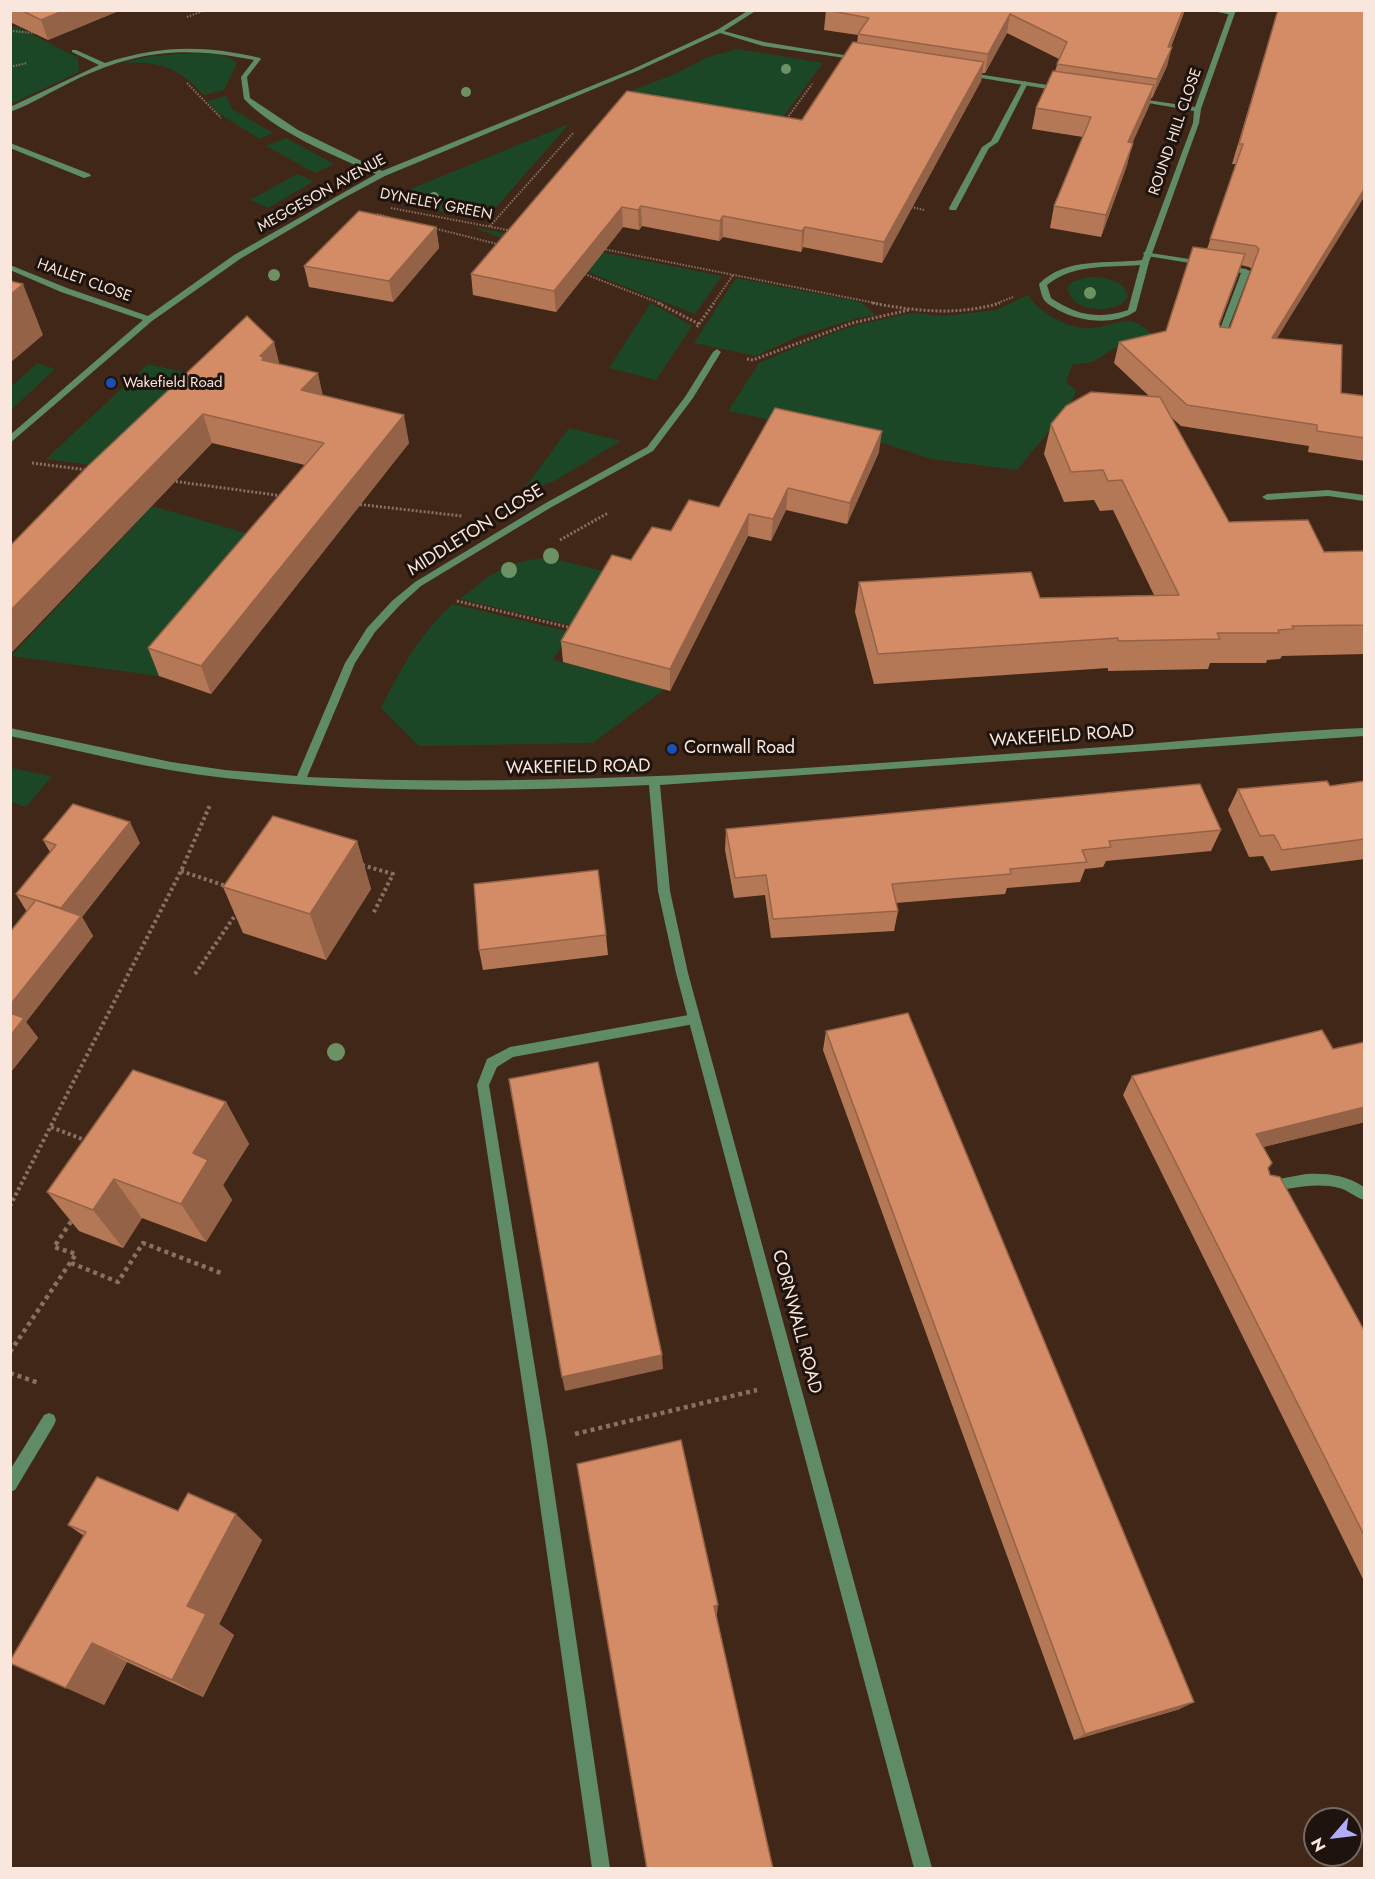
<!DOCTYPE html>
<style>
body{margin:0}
#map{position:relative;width:1375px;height:1879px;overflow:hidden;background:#412718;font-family:Jost,sans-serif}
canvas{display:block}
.frame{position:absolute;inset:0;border:12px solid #f9e7dd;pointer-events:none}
.north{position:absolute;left:1303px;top:1807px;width:60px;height:60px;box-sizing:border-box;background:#1f130d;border:2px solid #766860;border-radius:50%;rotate:242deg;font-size:16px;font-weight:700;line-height:24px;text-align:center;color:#f9e7dd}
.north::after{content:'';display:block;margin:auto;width:21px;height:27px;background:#b0aefa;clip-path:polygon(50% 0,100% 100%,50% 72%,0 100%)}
</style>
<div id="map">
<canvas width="1375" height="1879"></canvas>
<div class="frame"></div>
<div class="north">N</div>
</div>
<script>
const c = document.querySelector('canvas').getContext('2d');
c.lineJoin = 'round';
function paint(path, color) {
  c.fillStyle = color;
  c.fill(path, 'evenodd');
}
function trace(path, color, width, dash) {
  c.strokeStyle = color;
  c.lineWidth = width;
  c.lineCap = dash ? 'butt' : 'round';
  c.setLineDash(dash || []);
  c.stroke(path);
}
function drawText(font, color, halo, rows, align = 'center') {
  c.font = font + ' Jost,sans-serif';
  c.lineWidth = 6;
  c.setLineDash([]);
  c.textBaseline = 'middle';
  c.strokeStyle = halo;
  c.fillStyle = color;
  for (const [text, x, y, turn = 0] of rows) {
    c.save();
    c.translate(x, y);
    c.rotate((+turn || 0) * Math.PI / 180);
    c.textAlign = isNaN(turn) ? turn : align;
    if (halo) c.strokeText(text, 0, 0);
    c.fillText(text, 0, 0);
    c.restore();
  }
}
paint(new Path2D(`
 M10 27H18L78 58 79 72 11 104Z
 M737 49 823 63 780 121 623 94 675 74 705 58Z
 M176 54C194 54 223 50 237 63L224 90 204 95C178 68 162 61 124 63L146 57Z
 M226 96 232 109 273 133 260 139 218 113 207 101Z
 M569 124 485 220 384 200Z
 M286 138 334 164 315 173 266 146Z
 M297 174 314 181 268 208 250 200Z
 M473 227 722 276 695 314Z
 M1088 277C1103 277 1124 279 1128 296 1119 317 1067 312 1068 287L1072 282Z
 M736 278 861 302 875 315 858 318 799 336 756 356 694 343Z
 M1028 295C1039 313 1071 331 1093 328 1104 327 1115 322 1126 321 1141 320 1155 336 1163 347L1152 352 1114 348 1093 362 1072 365 1066 382 1076 391 1069 407 1017 470 931 459 886 444 728 411 759 363 803 344 853 326 911 313 945 316 996 310Z
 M651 303 692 326 656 380 609 368Z
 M37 363 55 369 11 410V387Z
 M148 364 218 380 168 475 46 459Z
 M569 428 621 441 556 480 519 496Z
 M152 506 273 541 159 676 11 656Z
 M550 558 615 574 583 628 460 599C494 573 505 560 550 558Z
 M453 604 570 632 553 660 665 689 593 743 419 746 381 708C402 668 418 635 453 604Z
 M10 768H11L52 776 26 807 11 802Z`), '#1c4727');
trace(new Path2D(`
 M187 17 206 10
 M10 31 36 33
 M10 67 27 63
 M187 83 221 118
 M785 121 812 84
 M908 206 924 210
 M391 208 513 231
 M377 214 399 220
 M490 226 574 132
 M433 228 501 245
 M603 249 880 304
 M582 273 662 304
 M713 304 733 275
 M995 304 1013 297`), '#887164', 2, [1.5, 1.5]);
trace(new Path2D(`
 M658 303 699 324 697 327
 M872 303C915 311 957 316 1000 303
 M699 324 714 303
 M747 359 753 360 852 323 909 310
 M32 463 87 470
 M172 481 283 496
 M356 504 462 516
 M560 540 608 513
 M457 601 572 628`), '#887164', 3, [2, 2]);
trace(new Path2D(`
 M362 865 393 874 373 914
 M181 871 226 886
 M195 974 238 911
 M51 1127 87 1141
 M10 1206 181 871 210 805`), '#887164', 4, [3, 3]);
trace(new Path2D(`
 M71 1263 118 1282 143 1243 221 1273
 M10 1352 76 1254 54 1247 74 1217
 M10 1373 39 1383
 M575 1434 757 1390`), '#887164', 4.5, [4, 4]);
paint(new Path2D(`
 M1208 10H1228L1235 13 1232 15Z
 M1025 81 1028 83 998 142 989 148 956 210H950L949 208 982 147 991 141 1022 83Z
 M10 143 90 174 91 176 84 178 10 148Z
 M1144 252 1202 261 1206 263 1202 265 1147 256 1143 254Z
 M1222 265 1246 269 1250 271 1223 342 1219 344 1215 342 1241 273 1222 269Z
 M694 1014 698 1015 700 1019 698 1023 694 1024 513 1057 497 1067 489 1085 547 1442 610 1868H592L531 1442 477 1085 487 1059 510 1047Z
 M1306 1174C1327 1173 1346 1175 1364 1187V1200C1355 1197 1348 1190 1339 1188 1316 1182 1291 1188 1268 1193L1263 1191 1261 1187 1263 1183 1268 1181Z`), '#5f8b67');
paint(new Path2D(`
 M749 10H757L724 31 764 42 862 58 859 60 763 46 720 33 637 71 385 176 340 200 240 259 152 321 10 443V435L143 320 61 292 10 270V265L67 288 148 316 234 255 376 174C331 154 279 134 244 99L241 77 254 60C183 46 138 50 73 81 52 91 32 104 10 112V107L99 65 72 52V50H76L105 63C160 45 204 45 260 58L261 59 247 77 250 98 298 130 382 171 633 69 717 30Z
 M1230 10H1236L1201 109 1199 123 1149 262 1136 311C1114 326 1080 322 1058 310 1053 307 1045 303 1043 298 1041 294 1040 288 1039 284 1065 257 1108 264 1142 260L1193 123 1194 111 1131 100 1134 98 1195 107ZM1140 265 1128 310C1099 320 1076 315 1051 298L1047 285C1074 263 1108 268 1140 265Z
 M965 72 1060 87 1063 89 1060 91 963 75V73Z
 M717 349 721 352 693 398 653 451 550 508 421 586 400 605 375 632 355 663 307 777C582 790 857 764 1131 745 1209 739 1287 731 1364 728V736L660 785 670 891 688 973 932 1868H914L676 973 658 891 649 785C508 792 365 793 225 778 153 770 82 751 10 736V728L171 762 225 770 297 776 345 663 367 628 392 601 415 582 544 504 647 447 685 397 713 352Z
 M1328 490 1364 495V501L1328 496 1267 500 1262 497 1267 494Z
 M49 1413 54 1415 56 1420 54 1425 15 1490 10 1492V1470L44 1415Z`), '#5f8b67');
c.fillStyle = '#6c9263';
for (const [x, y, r] of [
 [786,69,5],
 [466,92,5],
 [434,197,5],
 [274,275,6],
 [1090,293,6],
 [551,556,8],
 [509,570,8],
 [336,1052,9]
]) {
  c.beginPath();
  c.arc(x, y, r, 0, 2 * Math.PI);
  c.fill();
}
paint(new Path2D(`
 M10 10H121L48 40 10 22Z
 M826 10H1185L1171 47 1167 66 1152 98H1151L1149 106 1132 143 1127 165 1101 237 1050 228 1054 206 1083 137 1032 129 1036 108 1055 71 1059 59 1007 33 985 73H982L981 81 882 263 803 247 801 252 723 237 719 241 642 226 639 230 623 227 556 312 473 295 471 274 802 120 857 43 858 35 824 30Z
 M1278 10H1365V195L1277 338 1341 393 1365 396V461L1308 452 1309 446 1181 426 1171 417 1229 522 1324 552 1365 551V654L1282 656 1280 659 1267 660 1266 663H1210L1208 669 1108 671V668L874 684 855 612 859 582 1040 598 1154 595 1113 510 1100 511 1094 500 1064 502 1044 454 1051 424 1149 396 1114 363 1119 342 1166 331 1207 249 1236 164H1232ZM1241 265 1249 267 1252 269 1230 328 1220 327 1219 325Z
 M436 227 439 248 393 302 309 287 304 266Z
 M279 364 323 396 409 443 211 694 159 676 148 648 305 465 212 443 10 654V546L88 466Z
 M879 452 847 524 786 510 771 541 748 536 670 691 563 662 561 641 631 560 671 531 719 507Z
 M1365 781V859L1271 871 1263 856 1249 857 1228 810 1238 789 1330 786Z
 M726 829 1221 830 1211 851 1106 861 1103 867 1085 869 1080 882 1007 888 1005 894 896 903 898 911 894 931 771 938 765 895 734 898 725 850Z
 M43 840 140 843 82 917 93 936 26 1022 38 1038 10 1073V932L27 912 16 894 50 852Z
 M357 841 371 889 326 960 243 933 223 887Z
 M606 935 608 955 483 970 479 950Z
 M826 1031 1180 1709 1074 1740 823 1050Z
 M1365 1042V1122L1263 1147 1270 1175 1365 1332V1583L1123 1095 1132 1076 1333 1049Z
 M226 1102 249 1144 223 1185 232 1200 206 1242 142 1218 123 1248 79 1231 47 1192Z
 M178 1511 262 1540 219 1624 234 1635 203 1697 127 1662 104 1705 84 1536 68 1525Z`), '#b57857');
paint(new Path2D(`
 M65 10H121L48 40 41 20Z
 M1183 10H1185L1167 56 1172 47 1167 66 1152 98 1157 79Z
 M1010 14 1007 33 985 73 988 54Z
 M984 62 981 81 882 263 884 242Z
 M1154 85 1149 106 1123 164 1128 142Z
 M1133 143 1127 165 1101 237 1106 215Z
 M1365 188 1364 197 1264 359 1272 338Z
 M641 206 642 226 639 230 638 210Z
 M622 207 623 227 556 312 554 291Z
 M723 216V237L719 241 720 221Z
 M436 227 439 248 393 302 389 281Z
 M805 227 803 247 801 252 802 231Z
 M1245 254 1238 275 1212 345 1219 324Z
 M23 284 43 335 10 363V295Z
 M274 342 281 370 271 381 260 356Z
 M318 373 324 401 301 390Z
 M203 414 212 443 10 654V611Z
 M404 415 409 443 211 694 201 666Z
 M882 431 879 452 847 524 850 503Z
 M788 488 786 510 771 541 773 519Z
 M749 514 748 536 670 691V669Z
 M130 822 140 843 82 917 93 936 26 1022 38 1038 10 1073V1005L72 927 61 908Z
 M357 841 371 889 326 960 310 914Z
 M226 1102 249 1144 223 1185 232 1200 206 1242 181 1204 193 1153Z
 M1365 1107V1122L1243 1152 1256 1134Z
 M114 1179 142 1218 123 1248 93 1210Z
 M662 1355 663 1369 565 1391 562 1377Z
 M236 1514 262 1540 219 1624 234 1635 203 1697 172 1680 187 1606Z
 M718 1605 717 1615 713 1616 714 1606Z
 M92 1643 127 1662 104 1705 66 1688Z
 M1194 1702 1180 1709 1074 1740 1085 1734Z`), '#946247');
const building = new Path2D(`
 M21 10H65L41 20Z
 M826 10H1183L1168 47H1172L1157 79 1057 64 1067 42 1010 14 988 54 858 34 869 18Z
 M1278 10H1365V188L1272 338 1342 345 1341 393 1365 396V438L1317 431V425L1187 405 1119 342 1166 331 1193 247 1245 254 1219 324 1220 327 1230 328 1259 249 1256 246 1210 239 1243 144H1239Z
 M853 42 984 62 884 242 805 227 802 231 723 216 720 221 641 206 638 210 622 207 554 291 471 274 627 91 802 120Z
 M1053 71 1154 85 1128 142 1133 143 1106 215 1054 206 1091 117 1036 108Z
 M359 211 436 227 389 281 304 266Z
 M10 281 23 284 10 295Z
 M247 316 274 342 260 356 264 357 262 360 318 373 301 390 404 415 201 666 148 648 324 443 203 414 10 611V546L88 466Z
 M1091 392 1160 397 1229 522 1308 520 1324 552 1365 551V625L1292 626 1294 629 1278 630 1279 633H1217L1220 639 1118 641V638L878 654 859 582 1031 572 1040 598 1179 595 1122 480 1108 481 1103 470 1071 472 1051 424 1066 406Z
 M775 408 882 431 850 503 788 488 773 519 749 514 670 669 561 641 612 555 631 560 652 527 671 531 689 500 719 507Z
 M1327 781 1330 786 1365 781V839L1282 850 1274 835 1260 836 1238 789Z
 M1200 784 1221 830 1109 841 1111 847 1082 850 1087 862 1010 869 1011 874 892 884 898 911 773 919 766 875 735 878 726 829Z
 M73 804 130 822 61 908 16 894 56 845 43 840Z
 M273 816 357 841 310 914 223 887Z
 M598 870 606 935 479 950 474 884Z
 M36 900 81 916 10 1005V932Z
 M10 1013 24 1018 10 1036Z
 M908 1013 1194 1702 1085 1734 826 1031Z
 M1322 1030 1333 1049 1365 1042V1107L1256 1134 1272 1163 1268 1168 1270 1175 1280 1177 1365 1332V1537L1132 1076Z
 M598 1062 662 1355 562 1377 509 1079Z
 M133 1070 226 1102 193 1153 208 1160 181 1204 114 1179 93 1210 47 1192Z
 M681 1440 718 1605 714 1606 773 1869H647L577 1464Z
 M97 1477 178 1511 188 1493 236 1514 187 1606 206 1614 172 1680 92 1643 66 1688 10 1663V1661L86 1532 68 1525Z`);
paint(building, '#d38c65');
trace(building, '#946247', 1.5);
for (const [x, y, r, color] of [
 [111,383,6,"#1a4fb4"],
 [672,749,6,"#1a4fb4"]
]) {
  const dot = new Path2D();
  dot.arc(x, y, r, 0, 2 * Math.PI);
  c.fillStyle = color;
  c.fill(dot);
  trace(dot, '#1f130d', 2);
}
drawText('15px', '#f9e7dd', '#1f130d', [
 ["ROUND HILL CLOSE",1176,132,-71],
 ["MEGGESON AVENUE",322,194,-29],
 ["DYNELEY GREEN",436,205,11],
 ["HALLET CLOSE",84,281,20]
]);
drawText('15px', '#f9e7dd', '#1f130d', [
 ["Wakefield Road",123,383]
], 'left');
drawText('18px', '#f9e7dd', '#1f130d', [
 ["MIDDLETON CLOSE",476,531,-32],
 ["WAKEFIELD ROAD",1062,737,-4],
 ["WAKEFIELD ROAD",578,768,-1],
 ["CORNWALL ROAD",796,1322,75]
]);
drawText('18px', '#f9e7dd', '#1f130d', [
 ["Cornwall Road",684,749]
], 'left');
</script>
